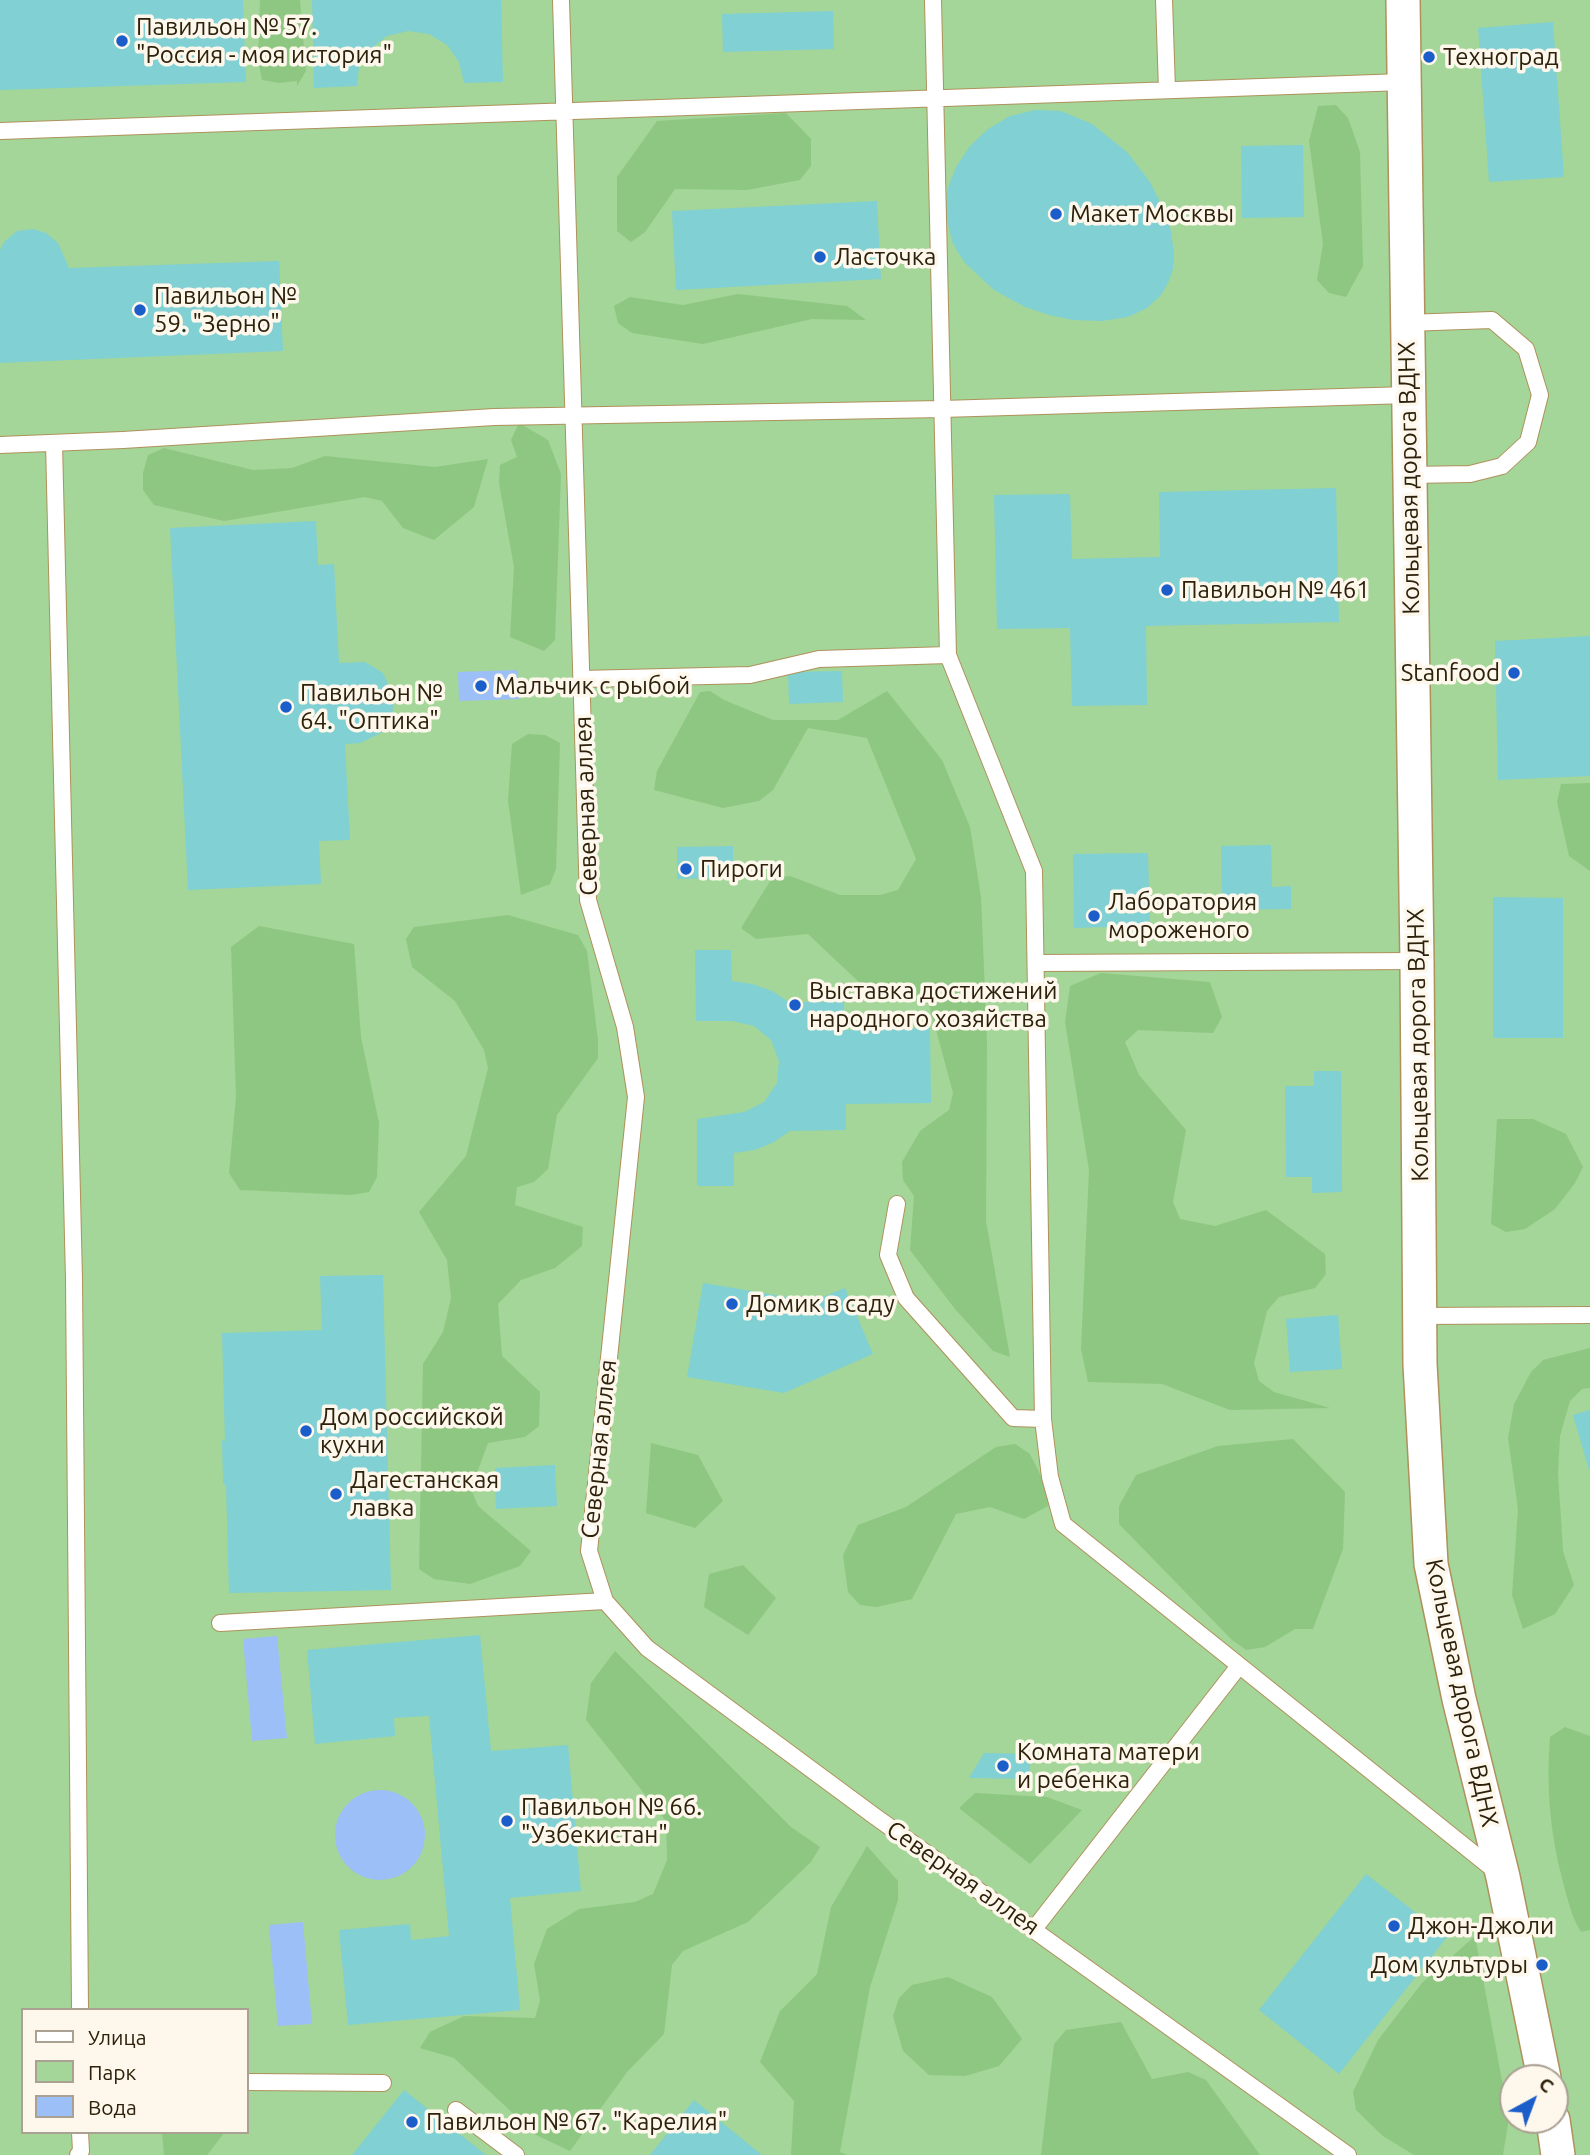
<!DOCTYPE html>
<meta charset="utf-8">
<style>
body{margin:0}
#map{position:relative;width:1590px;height:2155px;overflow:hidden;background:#fce8c8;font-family:Ubuntu,sans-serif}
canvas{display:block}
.legend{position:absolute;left:21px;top:2008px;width:228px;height:126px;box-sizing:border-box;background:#fdf7ec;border:2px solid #aaa192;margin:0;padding:9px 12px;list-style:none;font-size:21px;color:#2d210b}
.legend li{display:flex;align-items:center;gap:14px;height:35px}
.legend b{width:35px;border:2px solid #aaa192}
.north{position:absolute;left:1499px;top:2064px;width:70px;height:70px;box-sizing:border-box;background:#fdf7ec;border:2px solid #aaa192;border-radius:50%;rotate:41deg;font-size:19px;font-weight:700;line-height:28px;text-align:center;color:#2d210b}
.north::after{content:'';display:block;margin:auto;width:24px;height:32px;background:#1b5eca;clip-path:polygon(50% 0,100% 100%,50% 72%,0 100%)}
</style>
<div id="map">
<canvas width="1590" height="2155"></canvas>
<ul class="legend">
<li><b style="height:9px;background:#fff"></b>Улица</li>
<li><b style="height:19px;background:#a3d698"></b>Парк</li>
<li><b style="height:19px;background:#9cbff8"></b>Вода</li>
</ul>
<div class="north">С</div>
</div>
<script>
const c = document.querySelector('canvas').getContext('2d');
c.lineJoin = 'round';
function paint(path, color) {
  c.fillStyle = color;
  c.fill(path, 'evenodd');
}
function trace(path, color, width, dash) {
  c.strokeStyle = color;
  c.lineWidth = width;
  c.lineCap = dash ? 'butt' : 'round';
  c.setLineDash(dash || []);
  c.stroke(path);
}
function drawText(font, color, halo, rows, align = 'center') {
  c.font = font + ' Ubuntu,sans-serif';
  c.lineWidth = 7;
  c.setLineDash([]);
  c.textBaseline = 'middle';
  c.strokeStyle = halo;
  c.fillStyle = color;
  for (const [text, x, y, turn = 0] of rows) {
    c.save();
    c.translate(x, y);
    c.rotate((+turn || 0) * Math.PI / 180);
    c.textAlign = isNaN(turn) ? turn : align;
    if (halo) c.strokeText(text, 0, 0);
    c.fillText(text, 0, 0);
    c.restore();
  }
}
paint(new Path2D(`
 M0 0H1590V2155H0ZM23 2010H247V2132H23ZM1513 2078H1555V2120H1513Z`), '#a3d698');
paint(new Path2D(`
 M260 0H300L306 71 297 86V81L279 83 262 80 258 61Z
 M1336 105 1348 118 1360 152 1363 266 1346 297 1329 293 1317 280 1323 244 1309 141 1318 106Z
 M786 113 811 139V166L800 180 747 190 675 189 645 232 631 242 617 231V177L657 121Z
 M738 294 847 306 866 320 812 319 703 344 632 333 618 323 614 306 630 297 683 305Z
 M519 423 548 440 561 474 555 640 544 651 510 637 514 567 499 483 500 465 517 457 511 440Z
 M164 448 253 470 292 468 325 456 435 467 488 459 474 507 434 540 403 528 382 501 365 497 224 521 154 505 143 490V473L148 455Z
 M710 691 724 700 773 720H838L887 691 942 760 970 827 981 897 987 1042 986 1221 1010 1357 993 1351 955 1309 910 1250 914 1196 903 1180 902 1162 920 1131 949 1110 953 1093 929 1004 861 984 808 934 756 939 741 928 772 878 790 876 840 895H880L898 890 916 859 867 738 808 728 773 790 759 801 723 808 654 790 657 771 700 692Z
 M528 734 545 735 560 743 556 869 550 884 521 895 508 801 512 744Z
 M1590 783V871L1569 856 1557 802 1561 784Z
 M508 915 578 935 587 951 598 1040V1058L557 1115 548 1169 534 1182 517 1187 515 1205 583 1227 582 1246 555 1268 521 1280 498 1304 502 1356 540 1392 539 1426 525 1437 488 1443 471 1489 478 1506 531 1551 520 1566 470 1584 434 1579 419 1569 423 1364 443 1332 451 1298 447 1260 419 1212 466 1156 488 1068 484 1050 455 1001 412 967 406 939 414 927Z
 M259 926 354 944 361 1037 379 1123 377 1177 369 1192 351 1195 240 1190 229 1173 236 1097 231 947Z
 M1101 973 1210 982 1222 1017 1213 1033 1138 1030 1125 1042 1139 1075 1186 1130 1173 1202 1180 1219 1215 1226 1266 1210 1325 1254 1326 1274 1315 1288 1279 1297 1267 1311 1254 1363 1259 1381 1274 1392 1330 1408 1230 1410 1162 1384 1088 1382 1081 1349 1089 1170 1065 1022 1070 986Z
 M1497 1119H1533L1566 1134 1583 1167 1575 1183 1555 1209 1525 1229 1506 1232 1491 1224Z
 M1590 1348V1388L1582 1389 1570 1401 1560 1436 1558 1473 1563 1551 1574 1585 1555 1614 1523 1629 1512 1595 1518 1509 1508 1438 1514 1404 1531 1372 1543 1360Z
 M1293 1439 1345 1492 1343 1549 1313 1629H1295L1265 1647 1246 1650 1232 1640 1119 1524V1506L1136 1475 1218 1446Z
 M651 1443 698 1455 723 1501 695 1528 646 1513Z
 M1015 1444 1030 1454 1046 1486 1048 1506 1024 1519 990 1507 956 1514 912 1599 877 1607 860 1605 848 1592 843 1555 858 1525 906 1507 996 1447Z
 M743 1565 776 1598 748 1635 704 1607 709 1574Z
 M615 1651 791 1827 820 1847 811 1862 748 1922 683 1951 672 1965 664 2034 627 2072 570 2151 536 2135 454 2058 420 2048 430 2032 464 2016 535 2018 540 2000 534 1964 547 1929 579 1909 635 1902 653 1894 667 1860 666 1821 586 1720 591 1683Z
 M1565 1727 1590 1736V1930L1581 1932C1571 1916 1568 1900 1563 1882 1550 1834 1546 1786 1550 1737Z
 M975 1793 1047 1797 1082 1810 1030 1864 959 1808Z
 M867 1846 898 1881V1900L870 1987 840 2152 847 2155H791L794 2101 760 2062 780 2011 817 1974 831 1907Z
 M1475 1936 1509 2118 1503 2155H1414L1383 2136 1356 2110 1353 2092 1378 2040 1422 1983Z
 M948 1977 992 1997 1022 2039 999 2066 965 2076 929 2075 903 2051 893 2016 899 1998 912 1985Z
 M1121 2022 1152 2079 1188 2072 1206 2080 1260 2155H1041L1054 2044 1066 2030Z
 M162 2132H225L207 2155H164Z`), '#8ec782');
paint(new Path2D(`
 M518 670 519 699 459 701 458 672Z
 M277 1636 287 1738 252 1741 243 1639Z
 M335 1835a45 45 0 1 1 90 0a45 45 0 1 1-90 0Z
 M303 1922 312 2024 278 2026 269 1925Z`), '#9cbff8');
paint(new Path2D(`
 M0 0H243L246 82 0 90Z
 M312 0H501L503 82 464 83 459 62 447 45 429 34 408 31 387 36 370 49 359 67 357 86 314 88Z
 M833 11 834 49 723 52 722 14Z
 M1553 22 1564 177 1489 182 1478 28Z
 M1035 110 1061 111 1092 124 1127 152 1150 182 1165 212 1171 231 1174 255 1173 269 1168 283 1161 295 1147 308 1128 317 1102 321 1073 320 1049 315 1025 307 994 290 965 263 957 251 952 241 946 216 947 190 956 167 970 146 988 129 1010 116Z
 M1303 145 1304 217 1242 218 1241 146Z
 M877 201 881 279 676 290 672 211Z
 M33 229 46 233 58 243 69 268 279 261 283 351 0 363V250L4 242 17 231Z
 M1336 488 1339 622 1146 626 1147 705 1072 706 1070 628 997 629 994 495 1070 494 1072 559 1160 557 1159 492Z
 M316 521 318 565 334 564 339 663 365 662 383 673 394 697 392 716 381 733 360 743 345 744 350 840 319 841 321 884 188 890 170 528Z
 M1590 636V776L1498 780 1495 641Z
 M842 671 843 702 789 704 788 672Z
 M1271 845 1272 887 1291 886V909L1222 910 1221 846Z
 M733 846V878L677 879V847Z
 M1148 853 1150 926 1074 928 1073 854Z
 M1493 897 1563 898V1038H1493Z
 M695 950H731L732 981 752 984 772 991 789 1002H844L845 1030 930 1028 931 1103 846 1104V1130L790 1131 774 1142 755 1150 734 1153V1186H697V1119L744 1112 764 1102 777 1083 779 1061 771 1040 754 1026 732 1021H696Z
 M1314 1071H1341L1342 1192 1312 1193V1177H1286L1285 1086H1314Z
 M383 1275 391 1590 229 1593 226 1485 223 1484V1480L222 1440 225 1441 222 1333 322 1330 320 1276Z
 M703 1283 799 1299 798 1307 845 1288 873 1354 784 1393 687 1377Z
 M1338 1315 1342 1369 1290 1372 1286 1319Z
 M1590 1410V1469L1589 1470 1573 1415Z
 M555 1465 557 1506 496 1509 495 1468Z
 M480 1635 491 1751 568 1745 581 1891 510 1898 520 2010 348 2025 339 1930 410 1924 411 1940 449 1936 429 1716 394 1718 395 1736 315 1744 307 1650Z
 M984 1753 1030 1754V1779L969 1778Z
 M1366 1874 1447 1937 1339 2074 1259 2010Z
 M404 2090 486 2155H352Z
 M694 2100 762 2155H650Z`), '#80d0d4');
const lane = new Path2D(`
 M561 0 588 900 625 1027 636 1097 589 1551 605 1601 647 1648 873 1815 1348 2155
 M933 0 948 655 1034 871 1043 1419 1050 1477 1063 1524 1498 1873
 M1164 0 1167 90
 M0 131 1404 82
 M1406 323 1492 320 1526 349 1540 395 1528 442 1502 466 1470 474 1409 475
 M54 443 74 1279 80 2010
 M0 445 123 440 494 417 942 409 1408 395
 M581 679 750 675 819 659 948 655
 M1037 963 1417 961
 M897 1204 888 1255 906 1298 1013 1418 1043 1419
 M1421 1316 1590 1315
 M220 1623 605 1601
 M1034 1929 1239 1666
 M247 2082 383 2083
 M456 2110 516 2155
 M78 2155 81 2151 80 2132`);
const street = new Path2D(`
 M1403 0 1417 961 1420 1364 1431 1564 1459 1699 1503 1877 1544 2078
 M1553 2120 1558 2155`);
trace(lane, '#af915c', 18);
trace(street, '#af915c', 36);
trace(lane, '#fff', 16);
trace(street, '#fff', 33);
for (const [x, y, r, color] of [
 [122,41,7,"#1b5eca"],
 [1429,57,7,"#1b5eca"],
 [1056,214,7,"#1b5eca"],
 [820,257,7,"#1b5eca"],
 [140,310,7,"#1b5eca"],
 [1167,590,7,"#1b5eca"],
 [1514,673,7,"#1b5eca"],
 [481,686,7,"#1b5eca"],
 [286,707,7,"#1b5eca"],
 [686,869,7,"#1b5eca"],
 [1094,916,7,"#1b5eca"],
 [795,1005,7,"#1b5eca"],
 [732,1304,7,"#1b5eca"],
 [306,1431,7,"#1b5eca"],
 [336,1494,7,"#1b5eca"],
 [1003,1766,7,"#1b5eca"],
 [507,1821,7,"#1b5eca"],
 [1394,1926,7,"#1b5eca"],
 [1542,1965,7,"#1b5eca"],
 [412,2122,7,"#1b5eca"]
]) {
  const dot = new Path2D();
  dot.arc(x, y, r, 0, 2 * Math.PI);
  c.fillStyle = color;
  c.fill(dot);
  trace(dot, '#fdf7ec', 2.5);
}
drawText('24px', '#2d210b', '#fdf7ec', [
 ["Павильон № 57.",136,27],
 ["\"Россия - моя история\"",136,55],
 ["Техноград",1443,57],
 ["Макет Москвы",1070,214],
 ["Ласточка",834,257],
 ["Павильон №",154,296],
 ["59. \"Зерно\"",154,324],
 ["Павильон № 461",1181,590],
 ["Stanfood",1500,673,"right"],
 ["Мальчик с рыбой",495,686],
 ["Павильон №",300,693],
 ["64. \"Оптика\"",300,721],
 ["Пироги",700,869],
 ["Лаборатория",1108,902],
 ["мороженого",1108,930],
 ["Выставка достижений",809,991],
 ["народного хозяйства",809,1019],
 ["Домик в саду",746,1304],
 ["Дом российской",320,1417],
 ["кухни",320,1445],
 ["Дагестанская",350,1480],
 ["лавка",350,1508],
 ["Комната матери",1017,1752],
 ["и ребенка",1017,1780],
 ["Павильон № 66.",521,1807],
 ["\"Узбекистан\"",521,1835],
 ["Джон-Джоли",1408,1926],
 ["Дом культуры",1528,1965,"right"],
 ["Павильон № 67. \"Карелия\"",426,2122]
], 'left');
drawText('24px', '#2d210b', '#fdf7ec', [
 ["Кольцевая дорога ВДНХ",1409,478,-91],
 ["Северная аллея",586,806,-92],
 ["Кольцевая дорога ВДНХ",1418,1045,-91],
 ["Северная аллея",599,1449,-84],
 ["Кольцевая дорога ВДНХ",1462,1693,78],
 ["Северная аллея",963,1878,35]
]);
</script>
